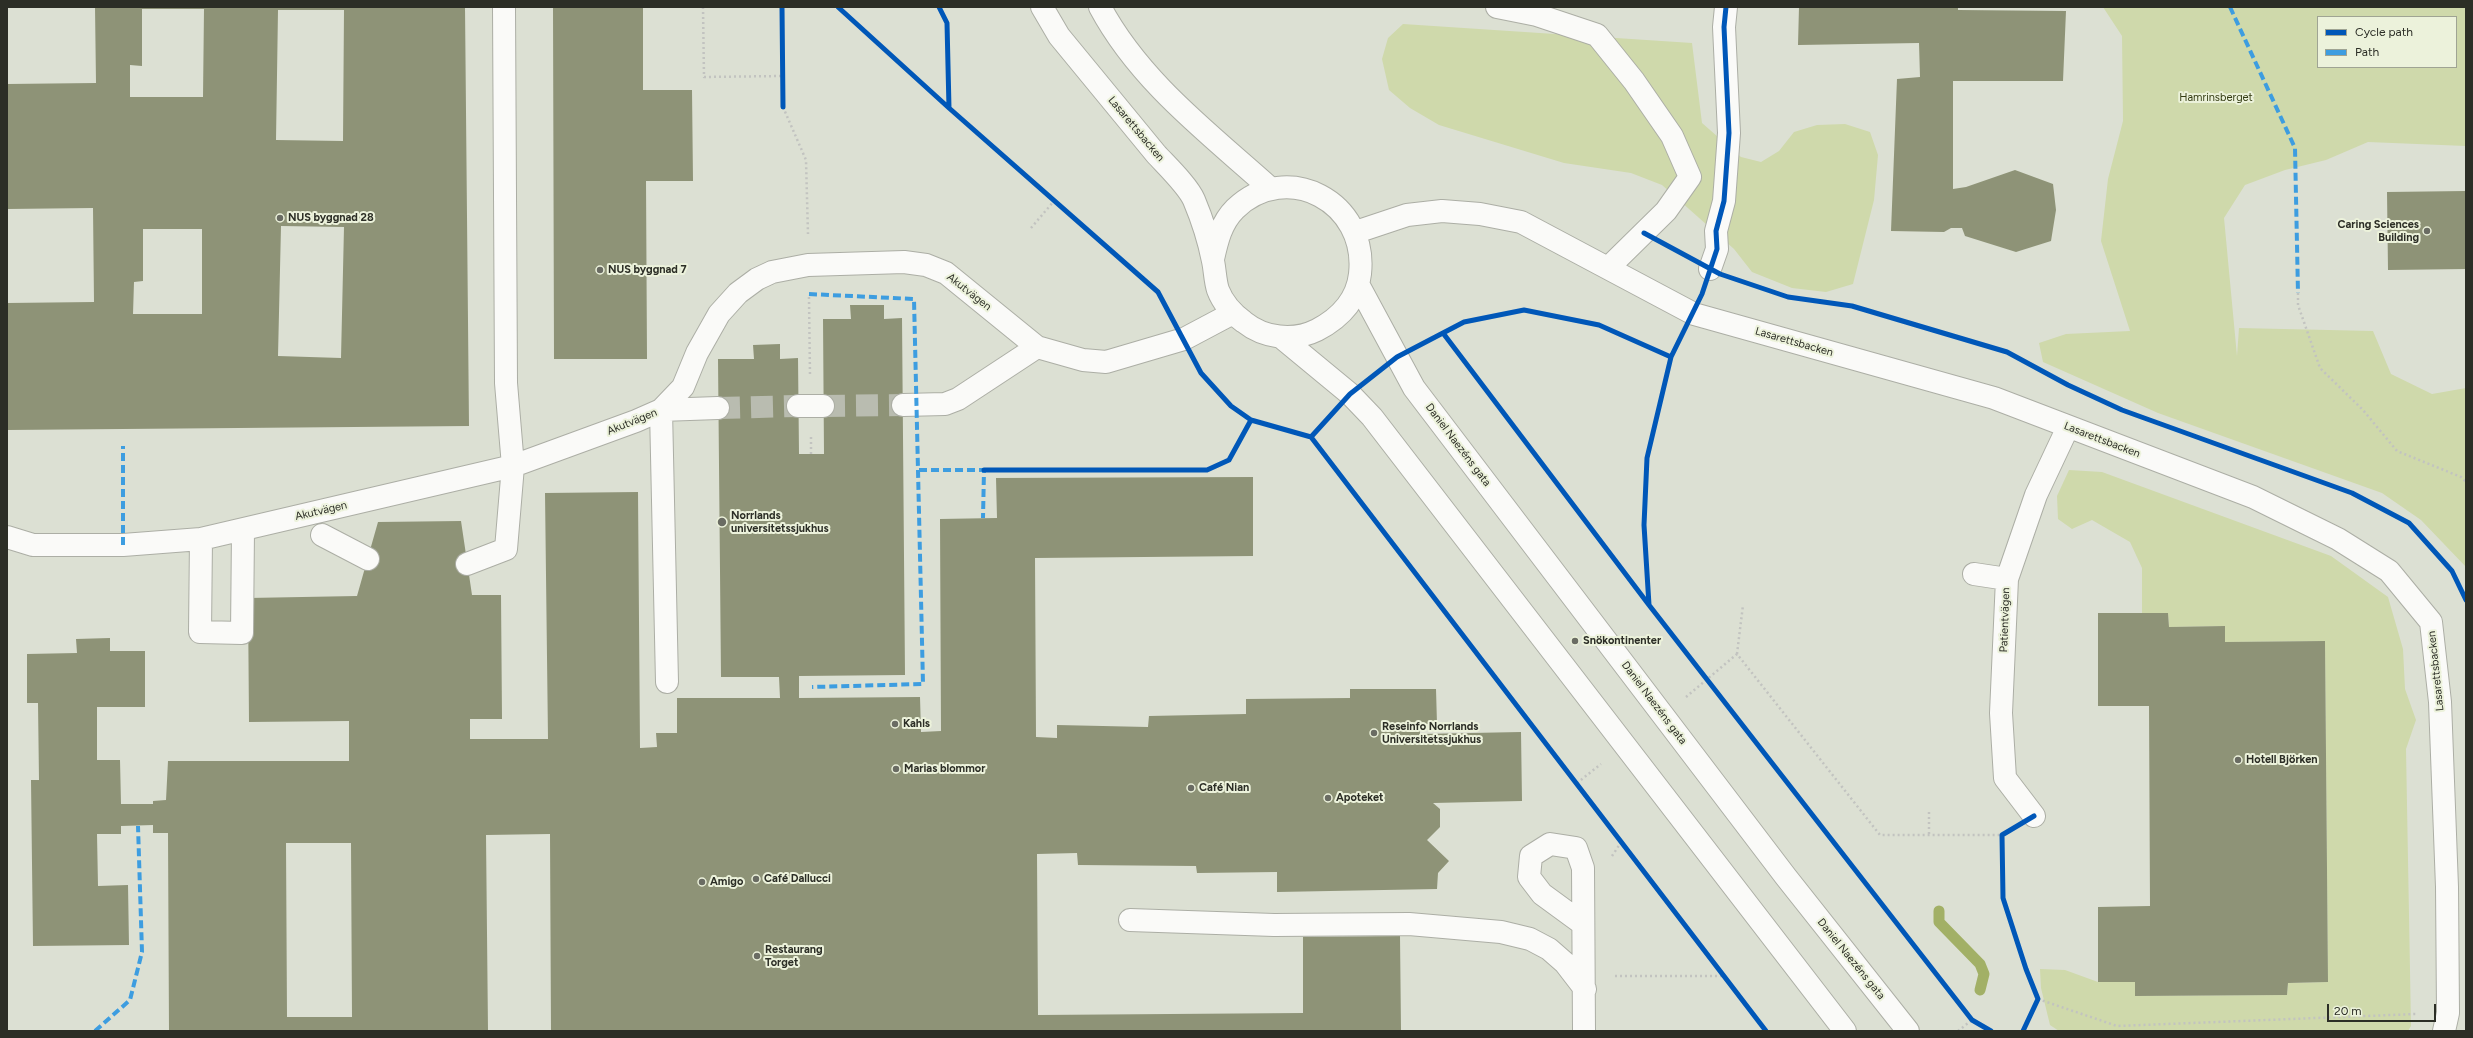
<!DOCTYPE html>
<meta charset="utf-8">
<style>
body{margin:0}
#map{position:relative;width:2473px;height:1038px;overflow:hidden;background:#dce0d3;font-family:Figtree,sans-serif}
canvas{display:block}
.frame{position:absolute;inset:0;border:8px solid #2c2e26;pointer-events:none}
.legend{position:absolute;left:2317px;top:16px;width:140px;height:52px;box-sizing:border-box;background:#ecf2db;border:1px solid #9fa493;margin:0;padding:5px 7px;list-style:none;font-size:12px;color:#2c2e26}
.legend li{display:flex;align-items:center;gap:8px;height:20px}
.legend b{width:20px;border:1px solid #9fa493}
.scale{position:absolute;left:2327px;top:1004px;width:109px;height:18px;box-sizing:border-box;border:2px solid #2c2e26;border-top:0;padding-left:5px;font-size:12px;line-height:14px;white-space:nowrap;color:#2c2e26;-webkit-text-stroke:3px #ecf2db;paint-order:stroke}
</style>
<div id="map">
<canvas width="2473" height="1038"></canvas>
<div class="frame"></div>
<ul class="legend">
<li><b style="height:5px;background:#0057b8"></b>Cycle path</li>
<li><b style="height:5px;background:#3d9de0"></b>Path</li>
</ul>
<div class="scale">20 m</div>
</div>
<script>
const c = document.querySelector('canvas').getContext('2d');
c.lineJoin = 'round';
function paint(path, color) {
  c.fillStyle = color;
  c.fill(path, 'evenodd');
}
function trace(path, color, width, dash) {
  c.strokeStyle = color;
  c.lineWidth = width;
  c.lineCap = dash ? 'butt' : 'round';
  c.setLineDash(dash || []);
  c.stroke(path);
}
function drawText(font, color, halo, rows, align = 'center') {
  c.font = font + ' Figtree,sans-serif';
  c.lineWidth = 4;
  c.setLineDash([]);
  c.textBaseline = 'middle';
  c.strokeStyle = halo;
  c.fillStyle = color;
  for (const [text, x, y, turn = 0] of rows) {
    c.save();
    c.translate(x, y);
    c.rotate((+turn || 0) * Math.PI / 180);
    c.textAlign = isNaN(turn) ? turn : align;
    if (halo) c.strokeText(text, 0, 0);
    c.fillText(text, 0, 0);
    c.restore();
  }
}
paint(new Path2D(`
 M2103 7H2466V146L2368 142 2326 160 2285 170 2245 185 2224 218 2237 356 2239 328 2373 331 2391 374 2432 394 2466 388V567L2421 520 2382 493 2158 413 2043 362 2039 343 2066 334 2130 331 2101 241 2108 179 2123 121 2122 36ZM2318 17H2456V67H2318Z
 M1403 24 1692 43 1702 123 1741 157 1761 162 1779 151 1794 132 1817 125 1845 124 1870 132 1878 155 1874 200 1853 284 1826 292 1792 288 1752 272 1734 249 1662 185 1631 173 1564 163 1439 125 1410 108 1389 90 1382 59 1388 38Z
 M2069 470 2102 472 2331 556 2388 597 2403 649 2405 689 2416 720 2406 749 2411 1026 2408 1031H2059L2050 1025 2041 988 2040 969 2065 970 2098 982H2135L2136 996 2287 995 2288 983 2328 982 2325 641 2225 642V626L2169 627 2168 613H2142V568L2130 542 2092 520 2072 529 2058 519 2057 496Z`), '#cfd9ab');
trace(new Path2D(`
 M1939 911V922L1980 964 1984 974 1980 990`), '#a2b066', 11);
paint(new Path2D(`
 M95 7H465L469 426 7 430V303L94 302 93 208 7 209V84L96 83ZM142 9H204L203 97H130V65L142 66ZM278 10H344L343 141 276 140ZM281 226 344 227 341 358 278 356ZM143 229H202V314H133L134 282 143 281Z
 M553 7H643V90H692L693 181H646L647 359H554Z
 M1799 7H1958V10L2066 11 2063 81H1953V189L1966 187 2015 170 2053 184 2056 210 2051 241 2016 252 1965 236 1962 228H1951L1944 232 1891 231 1897 79 1920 77 1919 43 1798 45Z
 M2466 191V269L2388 270 2387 192Z
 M850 305H884V319L902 318 905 675 799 676V698L920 697 921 732 941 731 940 519 997 518 996 478 1253 477V556L1035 558 1036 737 1057 738V725L1148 727 1149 716 1246 714V699L1350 698V689H1436L1437 724H1420V734L1521 732 1522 801 1433 803 1440 809V827L1427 840 1449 861 1438 873 1437 889 1277 892V872L1197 873 1196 866 1078 865 1077 853 1037 854 1038 1015 1303 1013V937L1400 936 1401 1031H551L550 834 486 835 488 1031H169L168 833H153V825L121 826V834H97L98 886 128 885 129 945 33 946 31 780H39L38 703H27V654L77 653 76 639 110 638V651H145V707H97V760H120L121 804H153V801L166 800 168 761H349V721L249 722 248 598 357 596 378 522 461 521 472 595H501L502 719H470V739H548L545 493 638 492 640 748 657 747 656 733H677V698H780L779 677H721L718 359H754L753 345 780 344V359L798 358 799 454H824L823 319H851ZM286 843H351L352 1017H287Z
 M2098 613H2168L2169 627 2225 626V642L2325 641 2328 982 2288 983 2287 995 2135 996V982H2098V907L2150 906 2149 706H2098Z`), '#8e9377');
trace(new Path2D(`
 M823 406 903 405
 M718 408 798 406`), '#b9bcb0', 22, [22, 11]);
const minor = new Path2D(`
 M1042 7 1059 36C1091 75 1124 115 1156 154 1167 166 1188 186 1194 200 1202 219 1209 241 1213 261 1215 270 1215 281 1218 290 1223 303 1233 314 1244 322 1264 338 1293 342 1317 330 1340 318 1357 301 1360 274 1368 202 1287 159 1235 209 1221 223 1217 241 1213 259
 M1100 7C1140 82 1210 134 1271 189
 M1497 7 1537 15 1597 35 1634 81 1672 136 1690 177 1666 211 1609 267
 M1356 232 1407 215 1442 211 1480 214 1521 222 1694 314 1994 398 2253 497 2338 539 2389 571 2431 622 2440 702 2447 887 2448 1013 2444 1031
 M1710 269 1717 249 1716 231 1724 201 1729 133 1724 27 1726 7
 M1359 286 1414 388 1786 877 1908 1031
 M1281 337 1350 394 1372 417 1845 1031
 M903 405 945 404 958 399 1037 347
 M798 406H823
 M322 535 368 559
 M7 537 33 545H123L201 539 513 466 636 421 661 410 683 387 697 353 719 314 738 293 757 279 772 272 808 265 904 262 926 265 946 273 1037 347 1083 360 1106 362 1184 339 1233 313
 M201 539 200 632 242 633 243 531
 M467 564 506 549 513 466 506 383 504 7
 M1974 574 2007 579
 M667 682 661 410 718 408
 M2034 816 2005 778 2001 713 2007 579 2036 495 2068 427
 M1130 920 1274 925 1409 924 1501 932 1530 939 1549 949 1565 963 1585 989
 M1583 924 1542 894 1529 877 1531 856 1550 844 1576 848 1583 868 1584 1031`);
trace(minor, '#acaea5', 24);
trace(new Path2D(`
 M703 7 704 77 782 76
 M783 107 806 160 808 234
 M1031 228 1054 201
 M2298 293V305L2320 368 2363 410 2397 451 2461 477 2466 482
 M809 297 810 376
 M811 437V454
 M1737 654 1743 605
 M1686 697 1737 654 1880 835H2002
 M1577 783 1601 764
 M1929 812V835
 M1612 856 1622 841
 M1615 976H1724
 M2038 999 2117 1026 2416 1014
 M1958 1031 1972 1020`), '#c2c3c0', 2.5, [2, 3]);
trace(minor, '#fafaf8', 22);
trace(new Path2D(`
 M2230 7 2295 148 2298 293
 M809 294 914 299 923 684 812 687
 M919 470H984L983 518
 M123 545V446
 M95 1031 130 1000 142 952 138 826`), '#3d9de0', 4, [8, 4]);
trace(new Path2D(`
 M782 7 783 107
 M838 7 949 108 1158 292 1201 373 1231 406 1251 420 1311 437 1766 1031
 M939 7 947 23 949 108
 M1726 7 1724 27 1729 133 1724 201 1716 231 1717 249 1702 294 1671 357 1647 458 1644 525 1649 605 1972 1020 1991 1031
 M1644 233 1720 274 1788 297 1852 306 2007 352 2068 385 2122 410 2352 493 2409 523 2452 571 2466 600
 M1443 333 1649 605
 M1311 437 1350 394 1397 357 1464 322 1524 310 1599 325 1671 357
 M984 470H1207L1229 460 1251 420
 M2023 1031 2038 999 2026 969 2003 898 2002 835 2034 816`), '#0057b8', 5);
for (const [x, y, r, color] of [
 [280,218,4,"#6a6c63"],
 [2427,231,4,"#6a6c63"],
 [600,270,4,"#6a6c63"],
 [722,522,5,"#6a6c63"],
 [1575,641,4,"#6a6c63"],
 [895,724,4,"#6a6c63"],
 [1374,733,4,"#6a6c63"],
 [2238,760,4,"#6a6c63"],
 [896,769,4,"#6a6c63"],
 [1191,788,4,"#6a6c63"],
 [1328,798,4,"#6a6c63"],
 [756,879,4,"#6a6c63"],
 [702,882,4,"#6a6c63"],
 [757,956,4,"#6a6c63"]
]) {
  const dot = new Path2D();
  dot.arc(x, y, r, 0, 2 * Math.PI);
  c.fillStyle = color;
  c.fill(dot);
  trace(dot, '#ecf2db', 1.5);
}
drawText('11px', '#343c13', '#ecf2db', [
 ["Hamrinsberget",2216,98]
]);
drawText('11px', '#2c2e26', '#ecf2db', [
 ["Lasarettsbacken",1136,129,50],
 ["Akutvägen",969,292,38],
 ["Lasarettsbacken",1794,342,16],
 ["Akutvägen",632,422,-22],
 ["Lasarettsbacken",2102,440,21],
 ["Daniel Naezéns gata",1458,445,53],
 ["Akutvägen",321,511,-13],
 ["Patientvägen",2005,620,-88],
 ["Lasarettsbacken",2436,671,-96],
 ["Daniel Naezéns gata",1654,703,53],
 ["Daniel Naezéns gata",1851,959,51]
]);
drawText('bold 11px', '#2c2e26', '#ecf2db', [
 ["NUS byggnad 28",288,218],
 ["Caring Sciences",2419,225,"right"],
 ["Building",2419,238,"right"],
 ["NUS byggnad 7",608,270],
 ["Norrlands",731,516],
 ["universitetssjukhus",731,529],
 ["Snökontinenter",1583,641],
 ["Kahls",903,724],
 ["Reseinfo Norrlands",1382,727],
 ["Universitetssjukhus",1382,740],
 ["Hotell Björken",2246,760],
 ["Marias blommor",904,769],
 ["Café Nian",1199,788],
 ["Apoteket",1336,798],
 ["Café Dallucci",764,879],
 ["Amigo",710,882],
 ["Restaurang",765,950],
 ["Torget",765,963]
], 'left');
</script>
